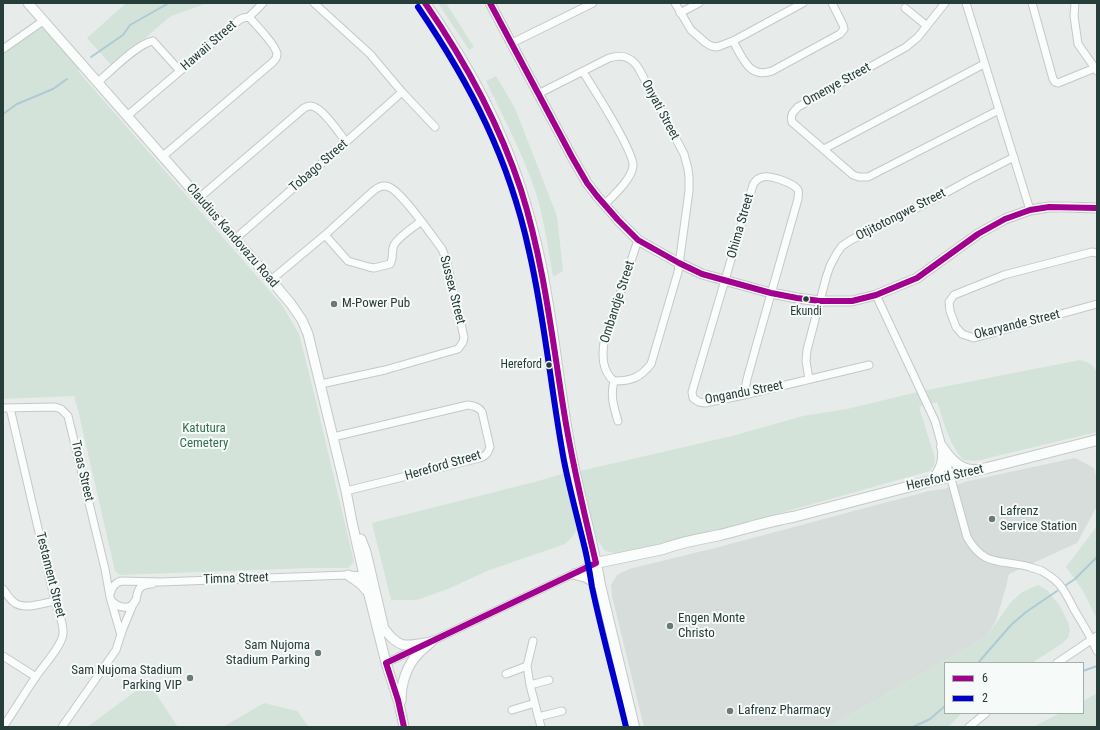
<!DOCTYPE html>
<style>
body{margin:0}
#map{position:relative;width:1100px;height:730px;overflow:hidden;background:#e7ecea;font-family:"Roboto Condensed",sans-serif}
canvas{display:block}
.frame{position:absolute;inset:0;border:4px solid #273d3a;pointer-events:none}
.legend{position:absolute;left:944px;top:662px;width:140px;height:52px;box-sizing:border-box;background:#f6faf9;border:1px solid #a3aead;margin:0;padding:5px 7px;list-style:none;font-size:12px;color:#273d3a}
.legend li{display:flex;align-items:center;gap:8px;height:20px}
.legend b{width:20px;border:1px solid #a3aead}
</style>
<div id="map">
<canvas width="1100" height="730"></canvas>
<div class="frame"></div>
<ul class="legend">
<li><b style="height:5px;background:#a2008e"></b>6</li>
<li><b style="height:5px;background:#0000cd"></b>2</li>
</ul>
</div>
<script>
const c = document.querySelector('canvas').getContext('2d');
c.lineJoin = 'round';
function paint(path, color) {
  c.fillStyle = color;
  c.fill(path, 'evenodd');
}
function trace(path, color, width, dash) {
  c.strokeStyle = color;
  c.lineWidth = width;
  c.lineCap = dash ? 'butt' : 'round';
  c.setLineDash(dash || []);
  c.stroke(path);
}
function drawText(font, color, halo, rows, align = 'center') {
  c.font = font + ' "Roboto Condensed",sans-serif';
  c.lineWidth = 4;
  c.setLineDash([]);
  c.textBaseline = 'middle';
  c.strokeStyle = halo;
  c.fillStyle = color;
  for (const [text, x, y, turn = 0] of rows) {
    c.save();
    c.translate(x, y);
    c.rotate((+turn || 0) * Math.PI / 180);
    c.textAlign = isNaN(turn) ? turn : align;
    if (halo) c.strokeText(text, 0, 0);
    c.fillText(text, 0, 0);
    c.restore();
  }
}
paint(new Path2D(`
 M1075 458 1094 468 1097 480V506L1077 543 1009 574 1006 587 996 621 986 637 829 727H644L612 596 611 585 617 575 629 569 719 547 929 491 944 489 968 481Z`), '#d6ddda');
paint(new Path2D(`
 M126 3H208L171 16 112 66 87 38Z
 M438 3H446L474 47 469 50Z
 M43 21 83 66 78 71 282 305 299 334 314 393 354 562 348 568H309L120 575 115 571 78 410 74 396 3 399V49Z
 M496 76 515 108 557 216 563 271 553 277C548 248 544 218 535 190 522 152 503 117 486 81Z
 M1080 360C1087 362 1091 363 1096 370L1097 369V432L976 461 963 460C949 444 944 422 937 402L919 407 935 458 934 465 930 471 720 530 622 553H614L605 551 596 538 580 471 732 436 803 416 847 409 922 391Z
 M565 473 577 530 572 537 565 544 487 571 448 589 417 600H391L372 523 538 481Z
 M1097 526V619L1083 591 1066 567Z
 M1038 585 1047 590 1060 606 1068 622 1070 630 1068 638 1060 645 1032 663H945V713H962L948 727H829L986 637 1011 602 1022 592Z
 M148 682 178 727H87Z
 M1097 693V727H1033L1060 713H1083V701Z
 M264 703 297 711 309 727H223Z`), '#d3e3da');
trace(new Path2D(`
 M91 57 123 35 130 25 169 3
 M3 114 17 104 53 89 67 79
 M1066 585 1075 579 1097 557
 M978 663 1011 625 1026 612 1057 591
 M1083 671 1097 666
 M913 727 930 719 945 706`), '#aecad4', 2);
const minor = new Path2D(`
 M314 3 370 54 402 92 435 127
 M675 3 691 30 706 43 711 46 717 47 733 41 803 3
 M945 3 918 37 906 47 798 107C793 112 790 115 792 122L853 175 859 177H868L999 110
 M966 3 1030 210
 M1032 3 1053 79 1055 82 1058 83 1095 68
 M1075 3 1074 16 1078 44 1097 71
 M905 8 927 26
 M680 13 699 3
 M249 17 263 3
 M733 41C742 57 749 79 772 71L840 34 844 29 843 25 832 3
 M512 43 593 3
 M3 49 43 21
 M583 72C593 88 634 151 633 166 632 179 613 196 604 205
 M98 82C110 72 138 43 153 41L180 71
 M538 94 609 58C623 54 632 57 639 69L684 154 688 169 689 177V191L678 272 651 364C640 378 631 381 614 381 602 371 602 356 604 342L638 240
 M127 116 180 71 239 20 243 18 249 17C255 24 276 45 277 54 277 57 275 60 273 62L162 157
 M824 149 984 64
 M199 198 304 108C306 107 308 106 310 106 321 105 340 134 346 142
 M325 235 348 261 369 267 374 268 390 264C394 258 391 251 394 245 399 236 413 228 421 221
 M235 239 346 142 402 92
 M1097 253 1092 252 1004 275 954 295 949 302 950 311 956 327 962 334 974 338 1097 304
 M271 280 325 235 372 192C377 188 382 184 389 187 402 192 432 236 442 249L446 259 464 337 463 342 458 349 385 370 321 384
 M876 295 935 421 967 537C984 568 1002 559 1030 567 1034 569 1038 569 1042 571 1048 575 1055 579 1059 584 1066 592 1070 602 1075 611 1083 624 1091 637 1097 651
 M809 379 806 361 807 350 826 278 830 266 837 253 842 246 851 240 929 202 971 179 1014 157
 M614 381C610 396 614 408 618 421
 M744 395 747 379 759 336 798 199C798 196 799 193 798 190 794 183 770 175 763 177 758 178 755 181 753 185L692 392 693 398 699 402 705 403 744 395 869 365
 M3 408 55 407 61 409 68 416 105 569 110 597 121 635
 M333 437 468 405C474 406 479 407 482 412L490 447C488 453 486 456 480 458L346 491
 M3 589C7 594 10 600 15 603 25 610 44 603 55 601
 M110 594C112 587 115 582 122 581L160 582 347 575 368 576
 M112 601C118 608 131 611 136 600 137 596 137 591 140 588 143 585 148 584 152 584
 M533 641 527 666 530 685 541 727
 M3 656 36 677
 M386 663 596 563
 M1057 663 1097 636
 M506 674 527 666
 M530 685 549 680
 M512 710 535 703
 M538 717 562 711
 M3 727C14 711 24 694 35 678 42 667 62 646 63 634 64 623 58 611 55 601L10 408
 M62 727 116 650 122 631 134 602
 M969 727 986 713`);
const tertiary = new Path2D(`
 M28 3 271 280 291 304 302 320 308 334 346 491 352 522 364 575 386 663 398 700
 M490 3 572 157 587 183 597 196 618 220 638 240 650 247 679 263 702 274 771 293 797 298 820 301H852L876 295 917 278 978 234 1005 219 1030 210 1049 207H1068L1097 208
 M361 539 366 552 384 629
 M348 575 361 584 366 590
 M383 627C398 649 406 647 430 642
 M397 694 404 727
 M401 701C401 685 406 666 418 654 422 650 427 646 432 641`);
const secondary = new Path2D(`
 M425 3C454 45 481 89 501 137 517 173 528 210 537 248 552 312 557 378 569 443 577 491 592 537 600 585L634 727
 M942 447C949 458 960 471 975 470
 M934 480C941 468 944 463 943 449
 M596 563 663 549C681 542 701 539 720 535 745 529 768 521 793 517L934 480 987 468 1097 440
 M575 574 586 577 600 585`);
trace(minor, '#c4c9c7', 9);
trace(tertiary, '#c4c9c7', 11);
trace(secondary, '#c5cac9', 12);
trace(minor, '#fbfcfc', 7);
trace(tertiary, '#fbfcfc', 9);
trace(secondary, '#fbfcfc', 10);
trace(new Path2D(`
 M490 3 572 157 587 183 597 196 618 220 638 240 679 263 702 274 771 293 797 298 820 301H852L876 295 917 278 978 234 1005 219 1030 210 1049 207 1097 208
 M404 727 398 700 386 663 596 563C584 513 572 463 564 412 552 338 544 263 521 190 499 123 465 61 425 3`), '#a2008e', 6);
trace(new Path2D(`
 M418 7C471 85 509 159 529 251 545 320 551 391 564 461 570 491 578 520 585 549 588 562 590 574 592 587 602 634 615 680 626 727`), '#0000cd', 6);
for (const [x, y, r, color] of [
 [806,299,3.5,"#273d3a"],
 [334,304,4,"#6a7a78"],
 [549,365,3.5,"#273d3a"],
 [992,519,4,"#6a7a78"],
 [670,626,4,"#6a7a78"],
 [318,653,4,"#6a7a78"],
 [190,678,4,"#6a7a78"],
 [730,711,4,"#6a7a78"]
]) {
  const dot = new Path2D();
  dot.arc(x, y, r, 0, 2 * Math.PI);
  c.fillStyle = color;
  c.fill(dot);
  trace(dot, '#f6faf9', 1.5);
}
drawText('12px', '#273d3a', '#f6faf9', [
 ["Ekundi",806,312],
 ["Hereford",542,365,"right"]
]);
drawText('13px', '#273d3a', '#f6faf9', [
 ["Hawaii Street",209,46,-41],
 ["Omenye Street",837,85,-29],
 ["Onyati Street",660,110,62],
 ["Tobago Street",319,166,-41],
 ["Otjitotongwe Street",901,215,-27],
 ["Ohima Street",741,226,-74],
 ["Claudius Kandovazu Road",232,236,49],
 ["Sussex Street",452,290,76],
 ["Ombandje Street",618,302,-72],
 ["Okaryande Street",1017,325,-14],
 ["Ongandu Street",744,393,-11],
 ["Hereford Street",443,466,-16],
 ["Troas Street",82,471,77],
 ["Hereford Street",945,478,-13],
 ["Testament Street",50,575,76],
 ["Timna Street",236,579,-2]
]);
drawText('13px', '#273d3a', '#f6faf9', [
 ["M-Power Pub",342,304],
 ["Lafrenz",1000,512],
 ["Service Station",1000,527],
 ["Engen Monte",678,619],
 ["Christo",678,634],
 ["Sam Nujoma",310,646,"right"],
 ["Stadium Parking",310,661,"right"],
 ["Sam Nujoma Stadium",182,671,"right"],
 ["Parking VIP",182,686,"right"],
 ["Lafrenz Pharmacy",738,711]
], 'left');
drawText('13px', '#357054', '#f6faf9', [
 ["Katutura",204,429],
 ["Cemetery",204,444]
]);
</script>
